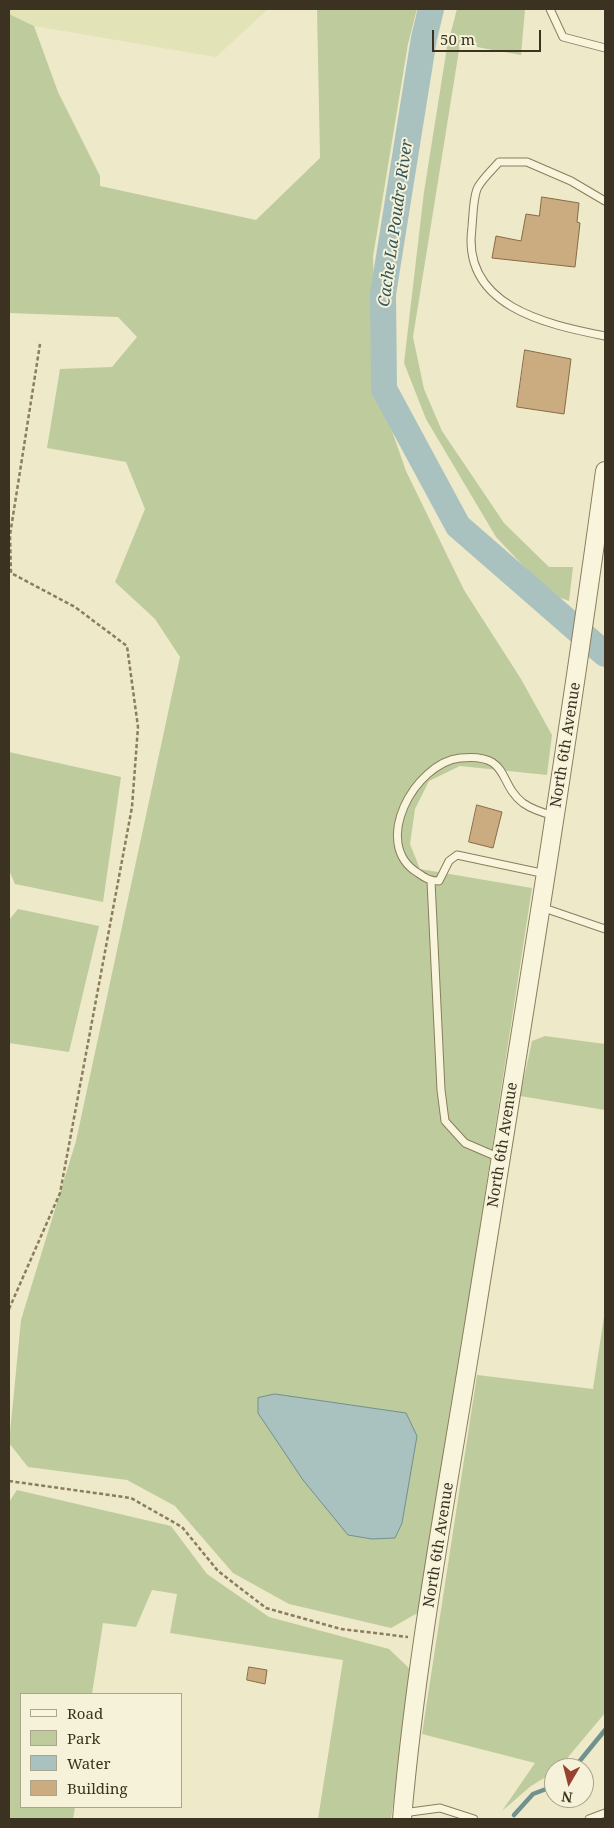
<!DOCTYPE html>
<style>
body{margin:0}
#map{position:relative;width:614px;height:1828px;overflow:hidden;background:#eee9c9;font-family:"Noto Serif",serif}
canvas{display:block}
.frame{position:absolute;inset:0;border:10px solid #3b3221;pointer-events:none}
.legend{position:absolute;left:20px;top:1693px;width:162px;height:115px;box-sizing:border-box;background:#f5f2d9;border:1px solid #aba58f;margin:0;padding:6px 9px;list-style:none;font-size:15px;color:#3b3221}
.legend li{display:flex;align-items:center;gap:10px;height:25px}
.legend b{width:25px;border:1px solid #aba58f}
.north{position:absolute;left:544px;top:1758px;width:50px;height:50px;box-sizing:border-box;background:#f5f2d9;border:1px solid #aba58f;border-radius:50%;rotate:188deg;font-size:14px;font-weight:700;line-height:20px;text-align:center;color:#3b3221}
.north::after{content:'';display:block;margin:auto;width:18px;height:22px;background:#974130;clip-path:polygon(50% 0,100% 100%,50% 72%,0 100%)}
.scale{position:absolute;left:432px;top:30px;width:109px;height:22px;box-sizing:border-box;border:2px solid #3b3221;border-top:0;padding-left:6px;font-size:15px;line-height:18px;white-space:nowrap;color:#3b3221;-webkit-text-stroke:4px #f5f2d9;paint-order:stroke}
</style>
<div id="map">
<canvas width="614" height="1828"></canvas>
<div class="frame"></div>
<ul class="legend">
<li><b style="height:6px;background:#f8f5dc"></b>Road</li>
<li><b style="height:14px;background:#becc9d"></b>Park</li>
<li><b style="height:14px;background:#aac2bf"></b>Water</li>
<li><b style="height:14px;background:#caac80"></b>Building</li>
</ul>
<div class="north">N</div>
<div class="scale">50 m</div>
</div>
<script>
const c = document.querySelector('canvas').getContext('2d');
c.lineJoin = 'round';
function paint(path, color) {
  c.fillStyle = color;
  c.fill(path, 'evenodd');
}
function trace(path, color, width, dash) {
  c.strokeStyle = color;
  c.lineWidth = width;
  c.lineCap = dash ? 'butt' : 'round';
  c.setLineDash(dash || []);
  c.stroke(path);
}
function drawText(font, color, halo, rows, align = 'center') {
  c.font = font + ' "Noto Serif",serif';
  c.lineWidth = 4;
  c.setLineDash([]);
  c.textBaseline = 'middle';
  c.strokeStyle = halo;
  c.fillStyle = color;
  for (const [text, x, y, turn = 0] of rows) {
    c.save();
    c.translate(x, y);
    c.rotate((+turn || 0) * Math.PI / 180);
    c.textAlign = isNaN(turn) ? turn : align;
    if (halo) c.strokeText(text, 0, 0);
    c.fillText(text, 0, 0);
    c.restore();
  }
}
paint(new Path2D(`
 M9 9H268L216 57 34 26 9 14Z`), '#e2e3b7');
paint(new Path2D(`
 M317 9H417L408 44 373 257 378 391 406 471 464 590 521 679 552 735 547 775 460 766 429 781 415 809 410 844 420 869 532 888 421 1611 391 1628 289 1604 233 1573 175 1506 127 1480 28 1467 9 1443 21 1320 76 1141 180 657 155 619 115 582 145 509 126 462 47 448 60 369 112 367 137 337 118 317 9 313V14L34 26 58 92 100 176V186L256 220 320 158Z
 M457 9H525L521 55 460 44 413 337 424 389 442 431 504 523 549 567H573L569 601 550 594 496 537 426 419 404 363 424 192 447 47Z
 M9 752 121 777 103 902 15 884 9 870Z
 M18 909 99 926 69 1052 9 1043V920Z
 M545 1036 605 1044V1110L520 1096 532 1041Z
 M605 1310V1713L559 1768H554V1772L531 1786 502 1811 535 1763 422 1734 477 1375 593 1389Z
 M17 1490 171 1526 207 1574 269 1617 389 1649 412 1671 391 1819H318L343 1660 170 1633 177 1594 152 1590 136 1627 103 1623 92 1694H21V1807H75L73 1819H9V1502Z`), '#becc9d');
const water = new Path2D(`
 M275 1394 406 1413 417 1436 402 1523 395 1538 372 1539 348 1535 303 1480 258 1413V1398Z`);
paint(water, '#aac2bf');
trace(water, '#70918e', 1);
trace(new Path2D(`
 M574 1768 605 1730
 M514 1815 533 1794 554 1786`), '#70918e', 4.5);
trace(new Path2D(`
 M431 9 424 38 383 294 384 389 458 526 605 654`), '#aac2bf', 26);
const building = new Path2D(`
 M542 197 579 203 577 222 580 223 575 267 492 258 496 236 521 241 526 214 539 216Z
 M525 350 571 359 564 414 517 407Z
 M477 805 502 812 493 848 469 842Z
 M249 1667 267 1670 265 1684 247 1680Z`);
paint(building, '#caac80');
trace(building, '#886b45', 1);
const service = new Path2D(`
 M550 9 563 37 605 48
 M605 201 571 181 527 162H499C492 170 481 180 477 189 473 200 473 216 472 227 461 306 545 324 605 336
 M546 874 457 855 449 861 439 881C430 881 425 878 418 873 370 844 415 763 460 758 511 753 497 783 523 803 533 810 543 813 555 816
 M431 881 441 1090 445 1121 465 1143 500 1158
 M541 907 605 929
 M403 1813 440 1808 474 1819
 M589 1819 605 1813`);
const tertiary = new Path2D(`
 M402 1819C416 1656 447 1493 473 1331 519 1044 566 758 605 471`);
trace(service, '#8a7d5e', 9);
trace(tertiary, '#8a7d5e', 20);
trace(new Path2D(`
 M9 1309 60 1193 132 807 138 727 127 646 75 607 11 573 10 535 40 344
 M9 1481 131 1498 182 1527 218 1571 266 1608 341 1629 408 1637`), '#8a7d5e', 2.5, [4, 2.5]);
trace(service, '#f8f5dc', 7);
trace(tertiary, '#f8f5dc', 18);
drawText('15px', '#3b3221', '#f5f2d9', [
 ["North 6th Avenue",566,745,-81],
 ["North 6th Avenue",503,1145,-81],
 ["North 6th Avenue",439,1545,-81]
]);
drawText('italic 16px', '#31555a', '#f5f2d9', [
 ["Cache La Poudre River",396,223,-82]
]);
</script>
